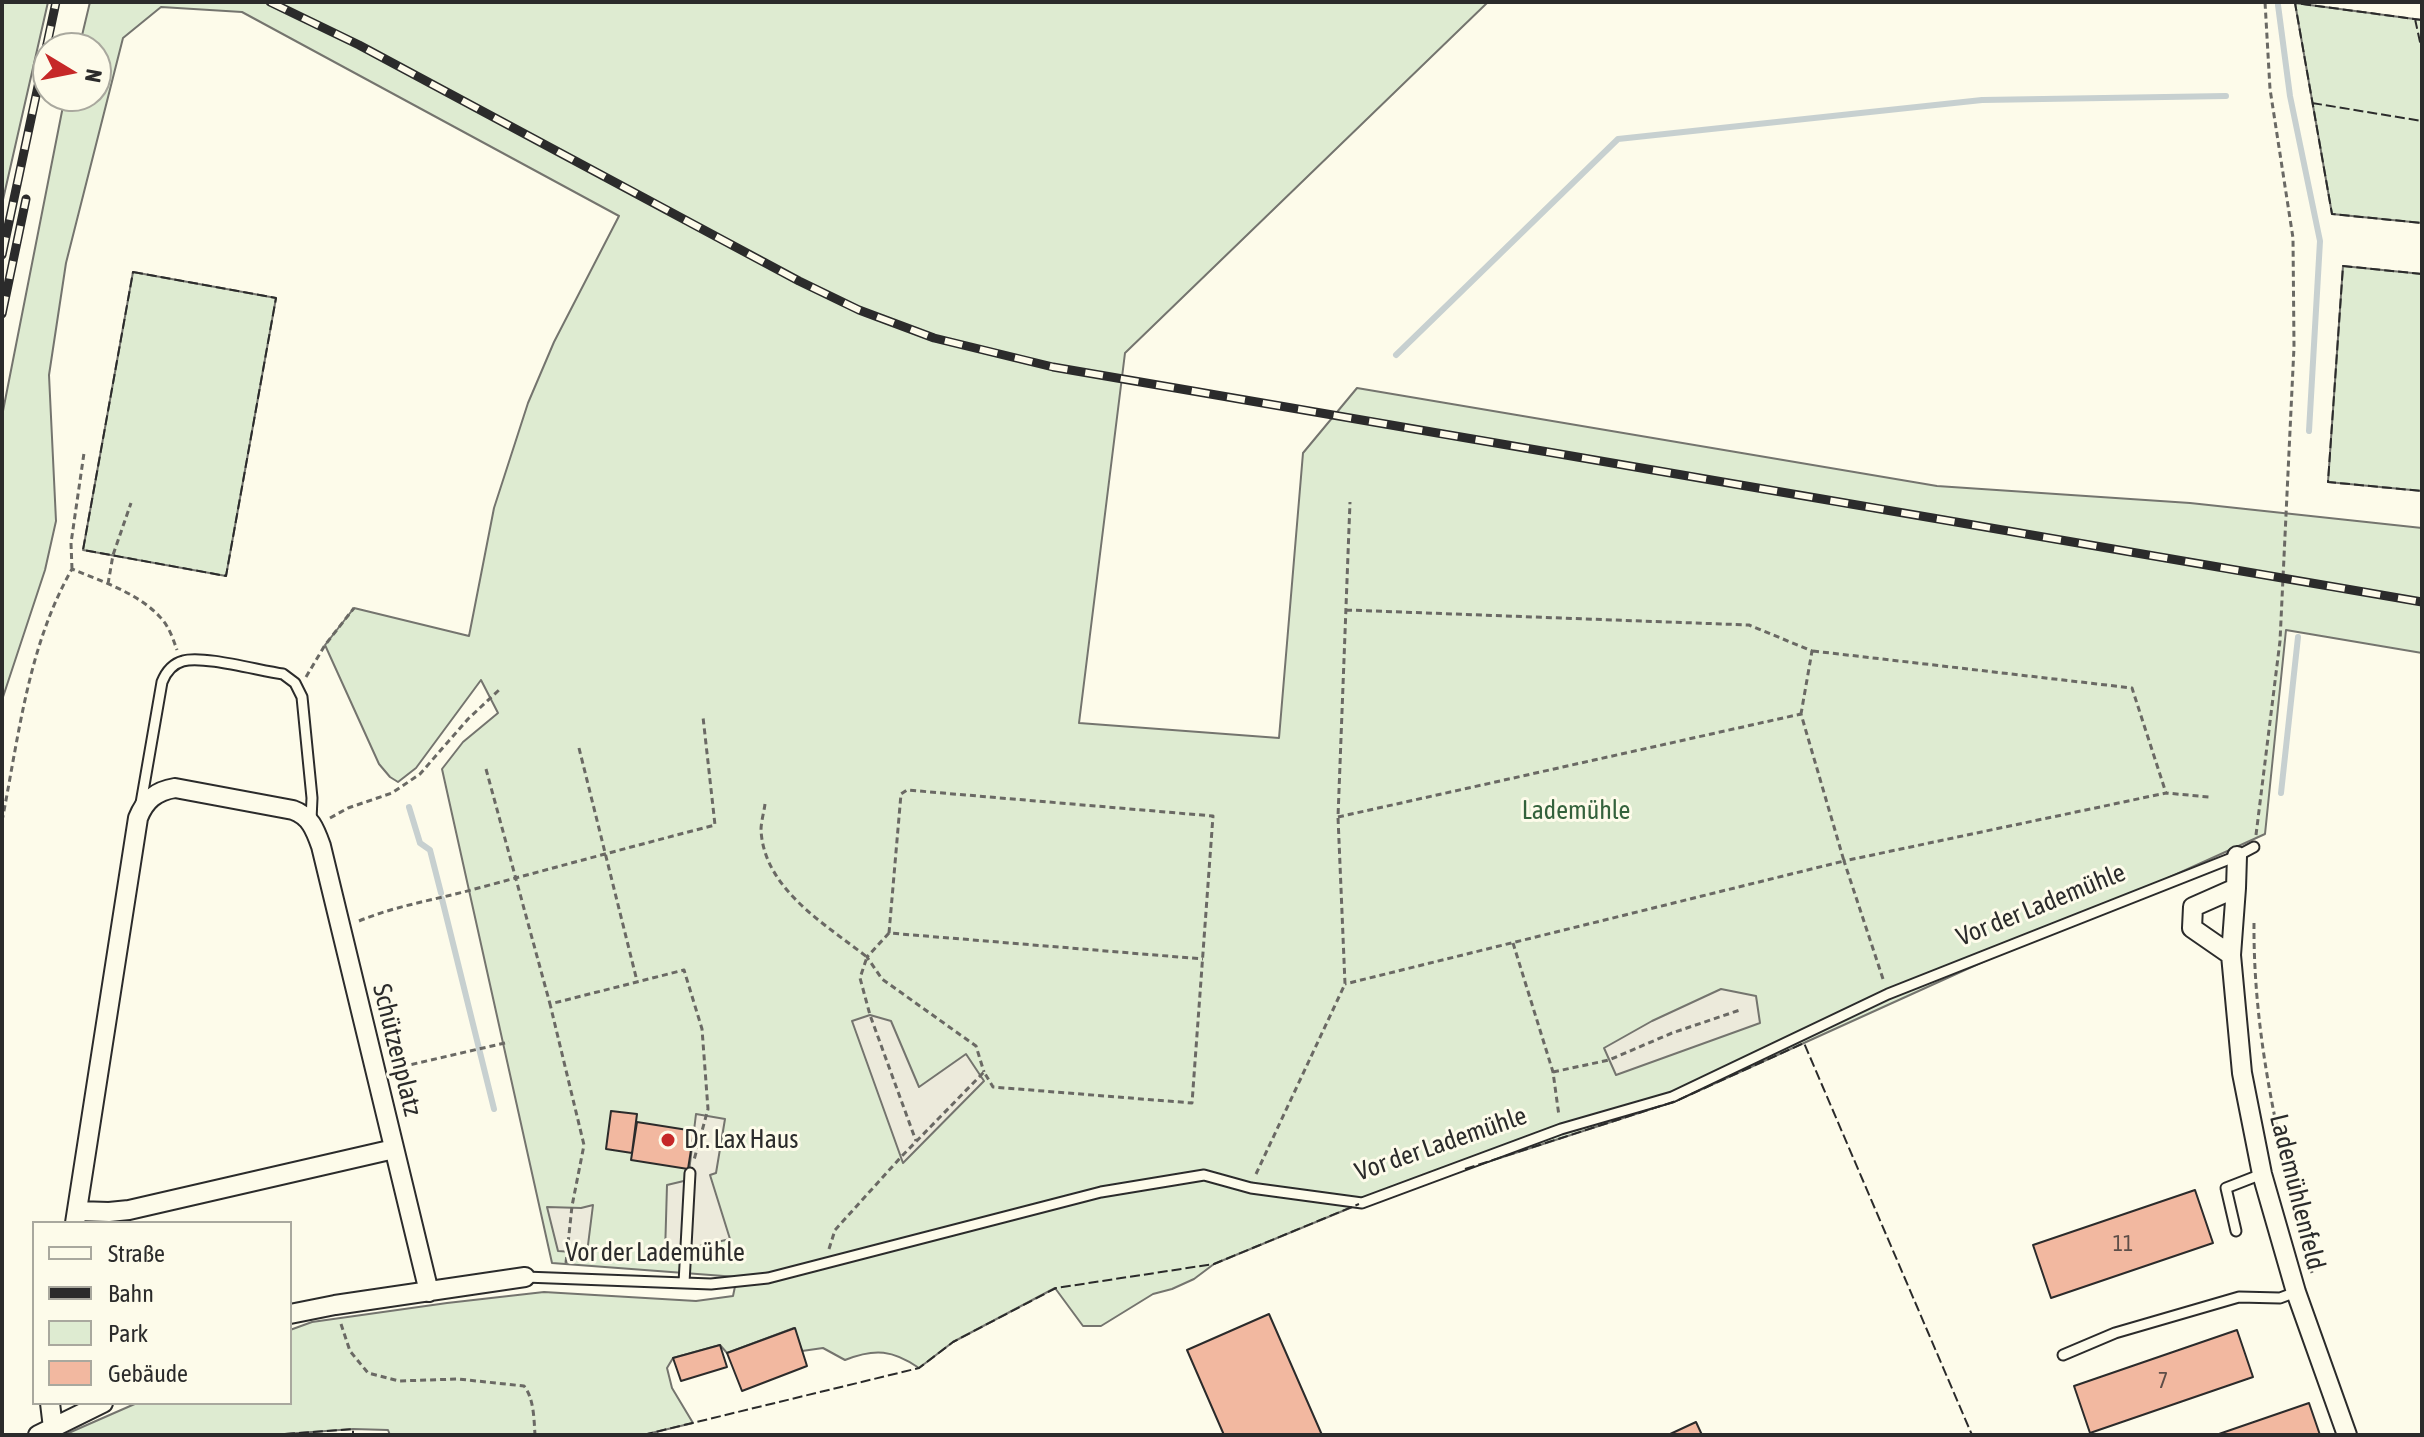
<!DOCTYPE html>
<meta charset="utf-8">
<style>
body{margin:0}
#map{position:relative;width:2424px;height:1437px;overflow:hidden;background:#fdfbea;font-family:"Asap Condensed",sans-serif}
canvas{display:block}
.frame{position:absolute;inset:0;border:4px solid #2b2b2b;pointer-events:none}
.legend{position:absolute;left:32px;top:1221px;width:260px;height:184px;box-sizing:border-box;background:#fdfbea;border:2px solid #a9a89e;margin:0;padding:10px 14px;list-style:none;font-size:24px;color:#2b2b2b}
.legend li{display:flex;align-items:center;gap:16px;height:40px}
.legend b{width:40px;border:2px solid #a9a89e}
.north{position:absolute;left:32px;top:32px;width:80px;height:80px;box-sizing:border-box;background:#fdfbea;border:2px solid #a9a89e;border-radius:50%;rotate:100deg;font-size:22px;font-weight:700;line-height:32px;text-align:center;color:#2b2b2b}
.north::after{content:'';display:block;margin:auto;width:28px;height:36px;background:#c62828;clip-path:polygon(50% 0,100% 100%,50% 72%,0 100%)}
</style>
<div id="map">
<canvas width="2424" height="1437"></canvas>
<div class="frame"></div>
<ul class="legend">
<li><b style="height:10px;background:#fdfbea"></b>Straße</li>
<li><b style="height:10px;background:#2b2b2b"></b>Bahn</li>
<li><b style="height:22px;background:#deebd1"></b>Park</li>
<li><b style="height:22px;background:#f2b8a0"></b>Gebäude</li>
</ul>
<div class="north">N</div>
</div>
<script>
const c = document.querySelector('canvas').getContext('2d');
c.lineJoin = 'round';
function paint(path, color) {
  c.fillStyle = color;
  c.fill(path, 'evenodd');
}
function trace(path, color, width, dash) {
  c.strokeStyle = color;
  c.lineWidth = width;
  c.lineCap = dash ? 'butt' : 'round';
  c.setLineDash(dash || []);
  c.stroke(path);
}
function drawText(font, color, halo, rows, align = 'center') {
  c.font = font + ' "Asap Condensed",sans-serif';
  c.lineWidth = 6;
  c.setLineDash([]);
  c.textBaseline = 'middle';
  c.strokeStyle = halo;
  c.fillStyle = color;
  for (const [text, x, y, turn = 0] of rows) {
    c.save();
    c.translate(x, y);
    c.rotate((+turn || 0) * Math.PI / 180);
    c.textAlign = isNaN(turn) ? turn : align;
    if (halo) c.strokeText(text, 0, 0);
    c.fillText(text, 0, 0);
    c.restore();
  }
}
const green = new Path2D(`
 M2 2H48L2 204Z
 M90 2H1488L1125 353 1079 723 1279 738 1303 453 1357 388 1937 486 2190 503 2422 528V653L2286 630 2265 834 1676 1101 1367 1201 1214 1264 1194 1279 1172 1289 1153 1294 1101 1326H1083L1055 1288 953 1342 919 1368C893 1350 875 1348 845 1360L823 1348 802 1351 794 1328 727 1353 720 1345 673 1358 667 1368 672 1388 693 1423 643 1435H390L388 1430 353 1429 271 1435H64L137 1403H290V1330L312 1322 447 1303 544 1292 696 1301 733 1296 737 1277 552 1263 442 769 463 742 498 713 481 680 416 768 398 782 390 777 379 764 325 645 354 608 469 636 494 508 528 403 554 342 619 216 242 12 161 7 123 38 66 263 49 375 56 521 45 570 2 700V416L65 96H96V48H79Z
 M2295 3 2422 20V223L2332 214Z
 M2343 266 2422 274V491L2328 482Z
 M133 272 276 298 226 576 83 550Z`);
paint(green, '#deebd1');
trace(green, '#74746e', 2);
const parking = new Path2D(`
 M1721 989 1756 996 1760 1023 1616 1075 1604 1048 1652 1021Z
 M870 1015 891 1021 919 1087 966 1054 984 1081 903 1163 852 1021Z
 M696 1114 725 1119 716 1173 710 1175 730 1239 665 1254 667 1185 688 1180Z
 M593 1205 587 1253 558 1251 547 1207 581 1208Z`);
paint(parking, '#eceadb');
trace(parking, '#74746e', 2);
trace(new Path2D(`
 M2278 5 2290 96 2320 241 2309 431
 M1396 355 1618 139 1982 100 2226 96
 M2281 793 2298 637
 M409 807 420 843 430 850 441 893
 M442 899 494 1109`), '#c7d0d0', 6);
const building = new Path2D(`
 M611 1111 637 1114 632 1153 606 1149Z
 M637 1122 694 1131 688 1169 631 1160Z
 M2195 1190 2213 1243 2051 1298 2033 1245Z
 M1269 1314 1322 1435H1224L1187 1350Z
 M795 1328 807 1366 742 1391 727 1353Z
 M2237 1330 2253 1377 2090 1433 2074 1386Z
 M720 1345 727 1367 681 1381 673 1358Z
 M2309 1403 2320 1435H2216Z
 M1696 1422 1702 1435H1668Z`);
paint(building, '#f2b8a0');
trace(building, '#2b2b2b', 2);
const service = new Path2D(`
 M141 803 162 682C166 672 172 664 183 661 203 655 260 671 283 674L295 683 302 697 312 798 311 820
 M2236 1231 2226 1188 2262 1174
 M525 1277 711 1284 768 1278 1101 1192 1204 1175 1251 1188 1362 1203 1561 1129 1672 1097 1888 994 2237 856 2254 847
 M684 1283 690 1173
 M2063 1355 2115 1333 2239 1297 2280 1298 2296 1292`);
const minor = new Path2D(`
 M2236 888 2237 856
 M2231 955 2192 928 2193 907 2236 888 2231 955 2242 1073 2262 1174 2296 1292 2347 1435
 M77 1211 109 1212 129 1210 394 1149
 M75 1223 138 818C145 800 156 791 175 788L293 810C310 816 315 829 321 846L429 1292
 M290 1314 335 1305 525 1277
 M50 1403 53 1428
 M38 1435 103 1403`);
trace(service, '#2b2b2b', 13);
trace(minor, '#2b2b2b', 22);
trace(new Path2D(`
 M72 569 71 543 84 453
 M108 584 113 555 131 503
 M1346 610 1749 625 1812 651 1801 714
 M1813 651 2132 688 2166 793
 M306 677 325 645 354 608
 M579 748 637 981
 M486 769 550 1004
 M765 804C764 812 761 822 761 830 764 889 825 924 867 957L860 978 870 1015 916 1141
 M1338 817 1801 714 1844 861 1345 984
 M330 818 348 808 392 793 420 774 468 719 499 690
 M2 821C19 735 28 646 72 569 101 581 138 593 160 617 169 626 173 639 177 650
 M2256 835 2280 641 2294 347 2293 238 2270 89 2265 2
 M359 921C395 906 434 900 471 890 553 868 634 846 715 825L703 717
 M2254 923C2253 1042 2282 1158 2312 1273
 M889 933 867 957 882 979 976 1046 984 1072
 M1513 943 1553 1072 1559 1116
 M1883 979 1844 861 2166 793 2209 797
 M392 1069 509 1042
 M1553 1072 1609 1060 1672 1033 1740 1010
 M1256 1174 1345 984 1338 817 1350 502
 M829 1249 835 1230 901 1157 984 1072 993 1087 1192 1103 1213 816 907 790 901 794 889 933 1203 959
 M566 1263 572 1206 584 1145 550 1004 684 970 702 1029 708 1109 694 1160
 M341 1324 350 1351 368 1373 399 1381 458 1379 524 1386C534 1398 534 1420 535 1435`), '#6a6964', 3, [6, 4]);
trace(service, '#fdfbea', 9);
trace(minor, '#fdfbea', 18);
const rail = new Path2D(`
 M270 2 359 45 799 281 859 310 934 338 1053 367 2422 602
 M2 255 56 2
 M2 314 26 199`);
trace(rail, '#2b2b2b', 9);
trace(rail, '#fdfbea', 6, [18]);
trace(new Path2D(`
 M2415 19 2422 51
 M2422 20 2295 3 2332 214 2422 223
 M2312 103 2422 121
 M133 272 276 298 226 576 83 550Z
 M2422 274 2343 266 2328 482 2422 491
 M1465 1169 1676 1101 1804 1043 1972 1435
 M271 1435 353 1429V1435
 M643 1435 919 1368 953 1342 1056 1288 1214 1264 1359 1204`), '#2b2b2b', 2, [10, 4]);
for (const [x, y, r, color] of [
 [668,1140,8,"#c62828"]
]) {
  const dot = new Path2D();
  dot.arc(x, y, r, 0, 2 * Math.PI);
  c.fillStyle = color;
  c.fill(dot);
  trace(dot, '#fdfbea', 3);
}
drawText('22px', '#5d4e48', null, [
 ["11",2123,1244],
 ["7",2163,1381]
]);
drawText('26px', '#34623c', '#fdfbea', [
 ["Lademühle",1576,811]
]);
drawText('26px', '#2b2b2b', '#fdfbea', [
 ["Vor der Lademühle",2041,905,-22],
 ["Schützenplatz",397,1050,76],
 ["Vor der Lademühle",1441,1144,-19],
 ["Lademühlenfeld",2297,1192,76],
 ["Vor der Lademühle",655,1253]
]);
drawText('26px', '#2b2b2b', '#fdfbea', [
 ["Dr. Lax Haus",684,1140]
], 'left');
</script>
